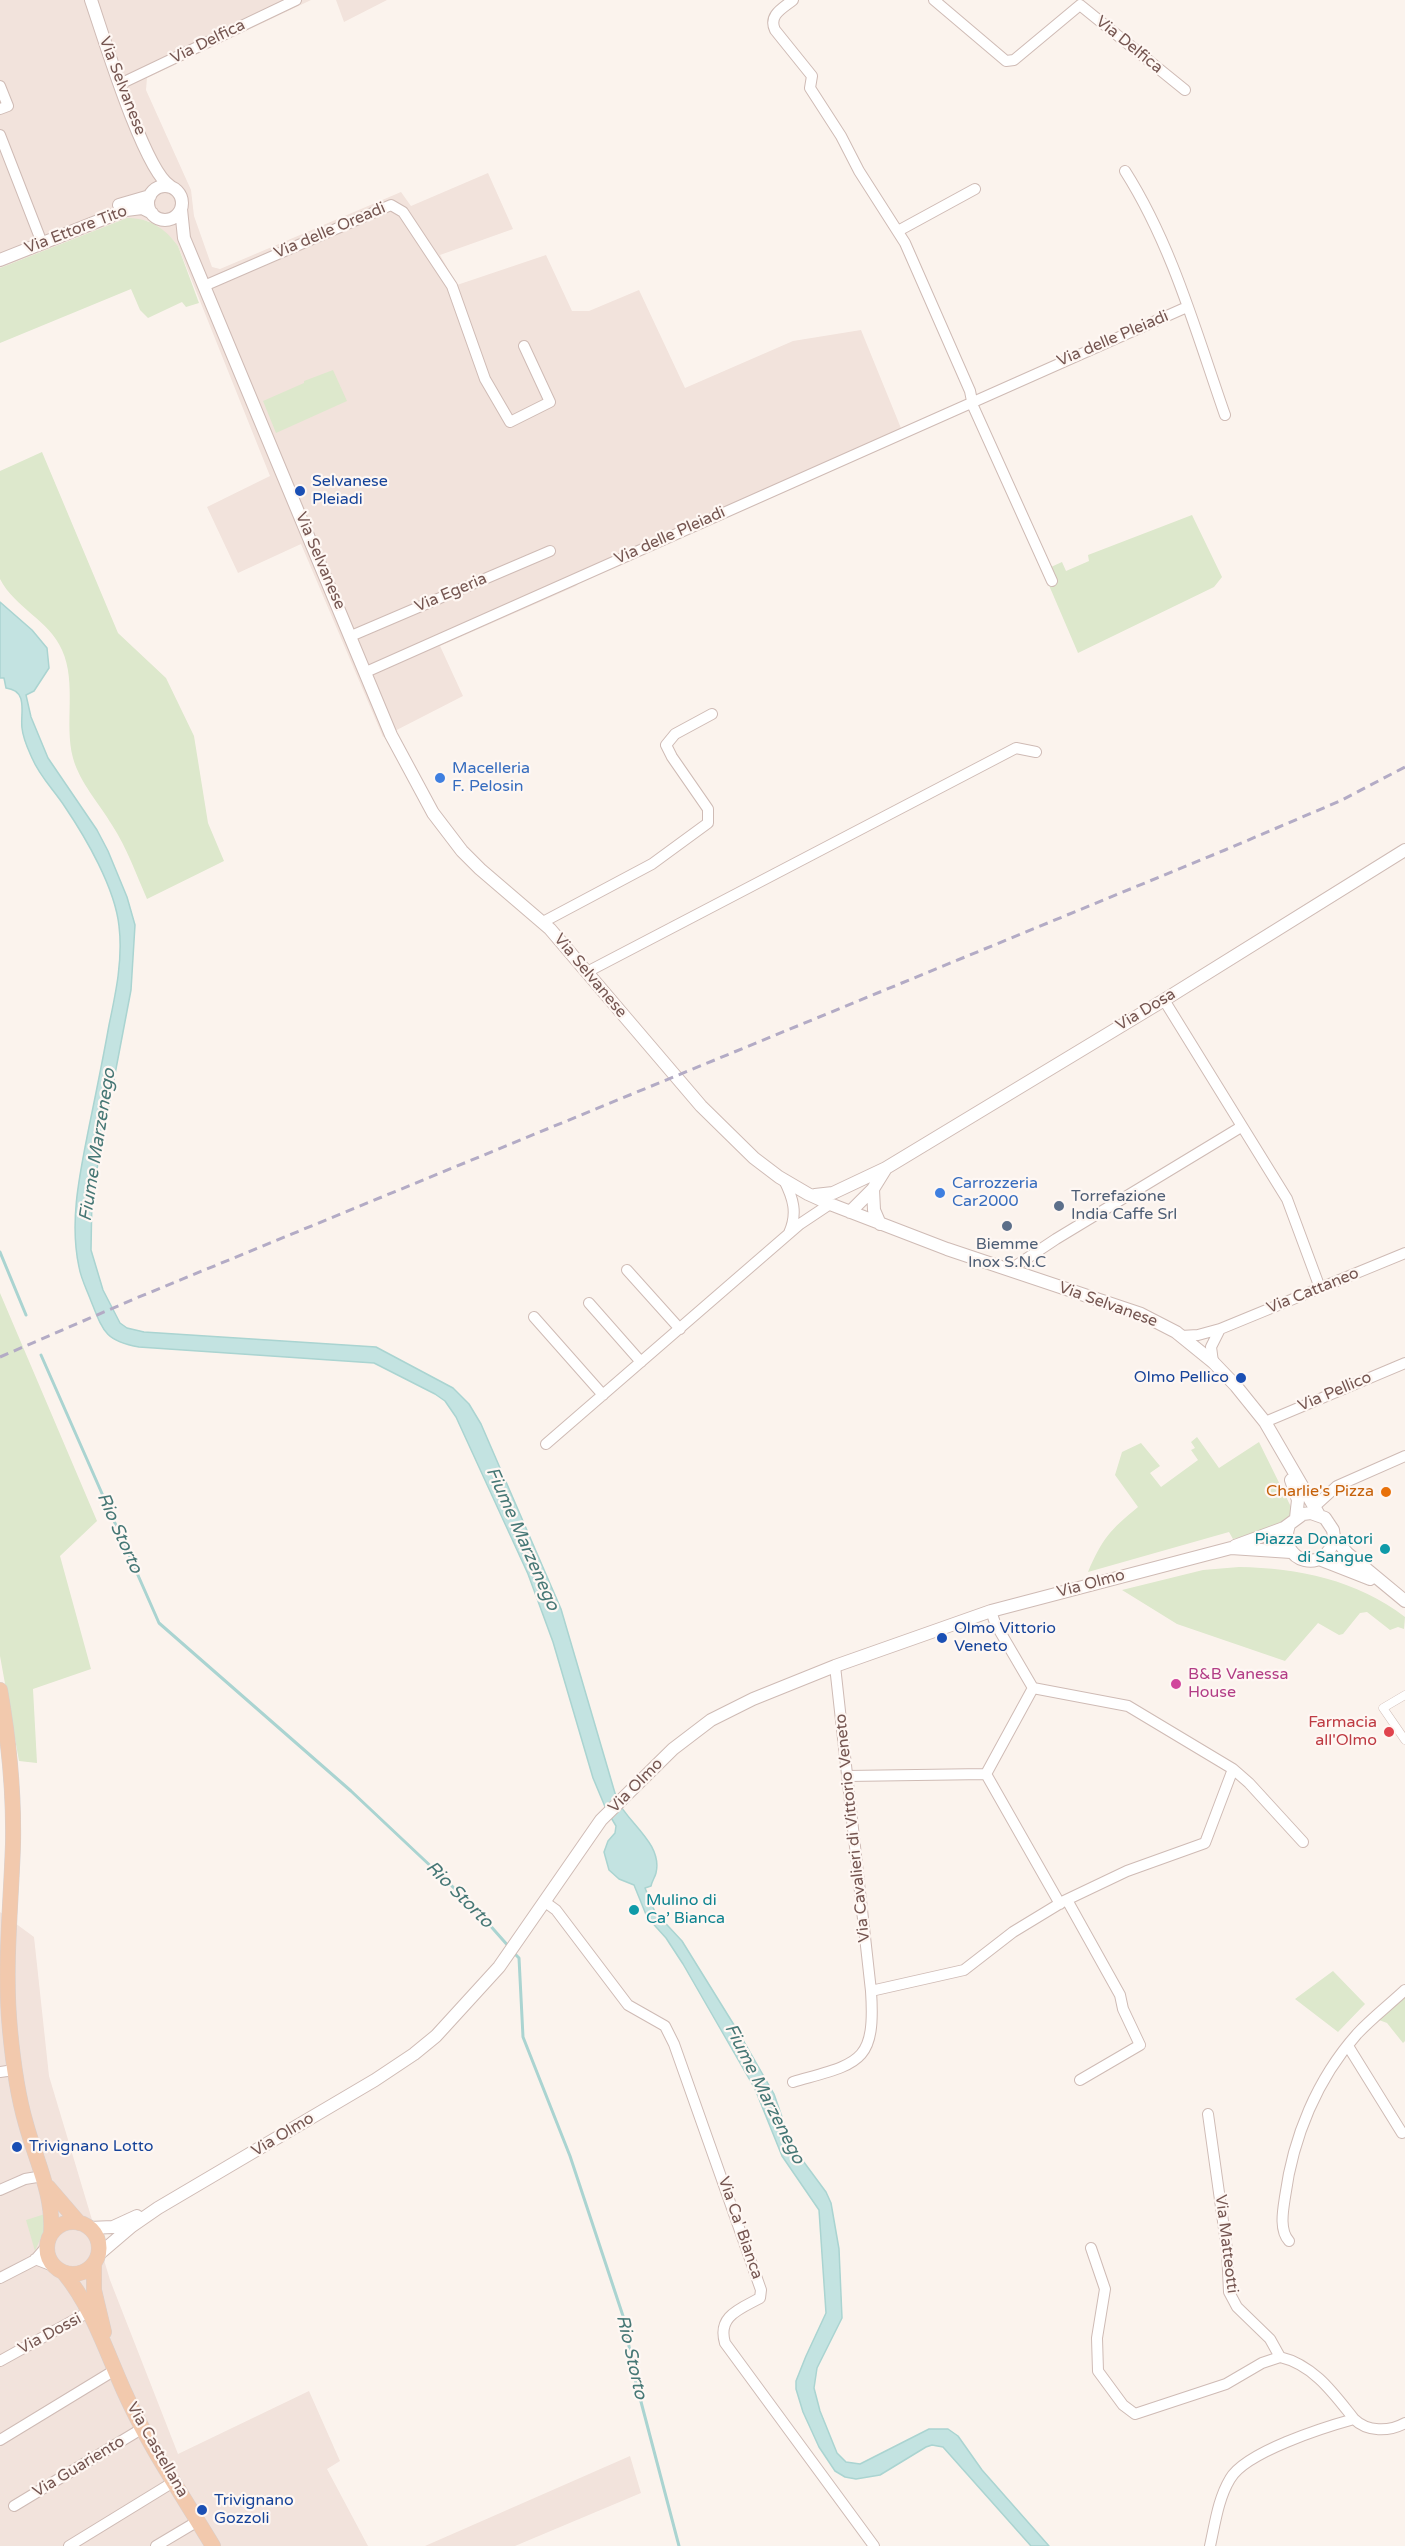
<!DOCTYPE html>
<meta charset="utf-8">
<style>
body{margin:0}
canvas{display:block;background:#fbf3ed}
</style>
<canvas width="1405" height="2546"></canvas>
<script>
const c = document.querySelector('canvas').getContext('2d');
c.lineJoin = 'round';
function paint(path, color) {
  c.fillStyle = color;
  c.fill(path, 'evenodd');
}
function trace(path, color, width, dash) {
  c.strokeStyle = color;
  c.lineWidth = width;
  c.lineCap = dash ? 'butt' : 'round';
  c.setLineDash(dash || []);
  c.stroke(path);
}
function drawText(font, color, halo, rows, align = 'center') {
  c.font = font + ' "Varela Round",sans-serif';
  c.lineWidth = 4.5;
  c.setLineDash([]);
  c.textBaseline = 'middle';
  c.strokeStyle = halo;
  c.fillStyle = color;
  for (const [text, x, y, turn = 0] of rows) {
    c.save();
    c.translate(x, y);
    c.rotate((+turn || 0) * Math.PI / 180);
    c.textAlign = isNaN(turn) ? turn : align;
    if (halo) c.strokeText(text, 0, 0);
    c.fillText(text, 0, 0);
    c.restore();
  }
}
paint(new Path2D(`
 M0 0H311L147 78 146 90 191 190 194 216 212 267 220 269 401 192 411 206 488 173 513 229 440 255 457 285 546 255 572 311H589L639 290 685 388 793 341 861 330 905 438 583 579 576 586 440 646 463 696 383 737 301 544 238 573 207 507 270 476 178 246 172 239 148 221 127 218 0 268Z
 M336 0H387L344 22Z
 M0 1912 34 1937 49 2076 110 2280 178 2454 309 2391 340 2461 327 2469 368 2546H0Z
 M630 2456 641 2493 515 2546H425Z`), '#f2e3dc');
paint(new Path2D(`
 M127 218C149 218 165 228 178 246L199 303 186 307 182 302 148 318 140 310 131 289 0 343V268Z
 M333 370 347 401 276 433 263 401 304 383V381Z
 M42 452 118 633 166 678 194 736 208 823 224 861 147 899C136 874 127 848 112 825 99 803 80 783 73 758 64 724 77 683 62 650 49 620 15 608 0 579V471Z
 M1192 515 1222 577 1214 587 1078 653 1048 583 1051 567 1062 562 1066 571 1089 561 1088 555Z
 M0 1293 97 1521 60 1556 91 1669 33 1689 37 1763 19 1761 0 1656Z
 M1197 1437 1219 1468 1259 1442 1292 1509 1288 1519 1252 1535 1233 1539 1229 1532 1088 1572C1102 1539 1110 1530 1138 1507L1115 1475 1122 1452 1141 1443 1160 1466 1150 1473 1161 1487 1198 1460 1191 1450 1195 1448 1191 1442Z
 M1239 1567C1298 1568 1357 1580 1405 1617L1404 1629 1398 1627 1390 1630 1367 1612 1360 1613 1343 1634 1339 1635 1318 1623 1285 1661 1177 1624 1122 1590 1203 1570Z
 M1333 1971 1365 2004 1338 2032 1295 1999Z
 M1405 1997V2041L1403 2043 1387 2023 1379 2020Z
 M45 2214V2228L35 2251 26 2220Z`), '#dde8cc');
const water = new Path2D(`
 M0 602 32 630 47 648 49 668 34 691 26 695 31 717 48 758 97 830 108 851 127 897 135 925 131 990 92 1195 91 1250 103 1290 120 1323 127 1328 144 1332 376 1347 453 1388 469 1404 481 1424 561 1609 617 1800C628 1823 663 1844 656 1873 655 1877 652 1881 651 1886L645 1888 655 1912 682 1941 739 2033 774 2094 792 2146 826 2192 831 2203 839 2249 842 2318 817 2368 814 2388 820 2411 837 2453 846 2462 860 2464 929 2429H948L958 2436 982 2470 1049 2546H1031L943 2447 932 2445 926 2447 880 2475 856 2479 845 2477 835 2471 819 2447 803 2412 796 2389V2381L806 2356 826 2313 819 2210 782 2156 755 2089 683 1964 666 1938 647 1917 634 1885 619 1879 609 1870 604 1852 608 1841 615 1833 616 1826 606 1809 593 1778 553 1642 528 1574 456 1417 445 1401 435 1394 374 1363 139 1347C105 1341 103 1331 91 1301 87 1290 81 1279 79 1267 69 1221 80 1173 89 1127 96 1093 103 1059 109 1025 116 992 123 959 119 926 115 888 86 838 65 807 54 790 40 777 32 758 28 749 23 739 22 728 20 713 29 691 6 688L4 678H0Z`);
paint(water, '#c3e3e1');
trace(water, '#aad4d1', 1.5);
trace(new Path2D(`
 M0 1252 26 1315
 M41 1355 159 1623 351 1791 472 1905 510 1948
 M514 1953 519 1958 523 2037 570 2156 624 2319 635 2379 679 2546`), '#aad4d1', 3);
const pedestrian = new Path2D(`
 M1405 1695 1383 1708 1405 1740`);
const minor = new Path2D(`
 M793 0C783 8 768 15 775 30L812 76 810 88 841 136 859 171 905 243 970 391 973 406 1052 581
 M934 0 1006 61 1014 60 1080 5 1185 90
 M120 84 296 0
 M0 86 8 106 0 109
 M0 135 42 243
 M1125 171C1172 245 1196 332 1225 415
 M898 231 975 189
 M204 286 391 205 403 212 452 286 485 379 510 422 550 402 524 346
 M351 636 550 551
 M366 672 1187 307
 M543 922 652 864 708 823V809L672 757 666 745 675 734 712 714
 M587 972 1016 748 1036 752
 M1164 1000 1287 1199 1320 1288
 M784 1180C793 1198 798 1213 789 1233
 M627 1270 680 1329
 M1015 1272 1017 1265 1056 1239 1241 1127
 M589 1303 641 1362
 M534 1317 603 1395
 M1181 1336 1198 1335 1220 1329 1405 1253
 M1213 1362 1211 1347 1220 1329
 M1265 1422 1405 1363
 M546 1444 800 1224 830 1204
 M1314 1507 1337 1486 1405 1456
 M835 1666 871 1991 964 1970 1013 1932 1064 1901 1127 1871 1205 1843 1233 1769 1128 1706 1033 1688 995 1623 991 1611
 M1033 1688 986 1774 1060 1904
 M1233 1769 1249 1783 1303 1842
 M847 1776 986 1774
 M1067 1900 1120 1995 1123 2009 1140 2045 1080 2080
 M545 1902 556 1910 628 2005 665 2026 674 2044 761 2290 760 2298C740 2309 717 2316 725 2343L874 2546
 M1348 2046 1402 2133
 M0 2072 14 2070
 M793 2082C858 2063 876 2065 871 1991
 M1208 2114 1227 2250 1229 2292 1237 2307 1270 2339 1280 2357C1314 2365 1334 2394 1354 2419
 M0 2190 25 2179 43 2176
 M1289 2241C1279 2230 1283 2210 1285 2197 1293 2137 1317 2079 1357 2034 1372 2018 1389 2005 1405 1990
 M1091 2248 1105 2289 1097 2338 1098 2371 1123 2405 1135 2414 1226 2384 1262 2363 1280 2357
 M35 2259 53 2266
 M0 2278 35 2260 47 2246
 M0 2361 94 2309
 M0 2440 115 2370
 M14 2506 143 2428
 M69 2546 175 2481
 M156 2546 198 2521
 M1210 2546C1215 2524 1218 2499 1230 2479 1245 2452 1325 2427 1354 2419 1367 2432 1389 2432 1405 2423`);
const tertiary = new Path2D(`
 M91 0C103 35 144 170 170 186
 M148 203a17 17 0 1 1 34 0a17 17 0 1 1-34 0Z
 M119 205 150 196
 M181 209 184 238 391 735 433 813 462 851 480 869 550 929 701 1106 754 1158 779 1177 808 1194 830 1204 947 1249 1141 1314 1176 1332 1213 1362 1236 1386 1265 1422 1319 1515
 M0 260 126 210 142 208 152 213
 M873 1189 874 1210 880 1224
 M815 1195 833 1193 886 1168 1164 1000 1405 850
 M850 1212 873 1189 886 1168
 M1291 1480 1298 1500 1296 1518
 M1289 1525C1276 1563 1328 1576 1334 1537
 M1235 1546 1284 1528 1303 1514 1311 1513 1325 1518 1333 1530 1334 1537 1347 1553 1405 1601
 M1319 1559 1370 1579
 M89 2228 113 2227 137 2216
 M98 2255 132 2226 158 2208 375 2080 414 2054 436 2036 499 1967 601 1820 673 1749 711 1720 753 1699 835 1666 991 1611 1231 1548 1291 1552`);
const primary = new Path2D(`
 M0 1690C9 1741 14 1792 13 1844 11 1906 4 1968 10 2030 13 2062 17 2093 26 2124 36 2161 54 2195 51 2234
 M48 2187 79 2223
 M47 2248a26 26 0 1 1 52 0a26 26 0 1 1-52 0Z
 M94 2265V2290L104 2332
 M64 2273C92 2307 106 2351 124 2391 148 2445 183 2496 213 2546`);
trace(pedestrian, '#cfbbb5', 9);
trace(minor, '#cfbbb5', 12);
trace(tertiary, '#cfbbb5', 14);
trace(primary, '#d8d0ce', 16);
trace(pedestrian, '#fff', 8);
trace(minor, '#fff', 10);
trace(tertiary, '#fff', 12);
trace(primary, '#f2c9ad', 15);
trace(new Path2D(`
 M0 1357 134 1299 1225 850 1340 801 1405 767`), '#b3abc5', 3, [9, 6]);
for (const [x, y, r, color] of [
 [300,491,6,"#1a4fb4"],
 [440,778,6,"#3f7fe0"],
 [940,1193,6,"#3f7fe0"],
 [1059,1206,6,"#5c6f8a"],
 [1007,1226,6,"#5c6f8a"],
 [1241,1378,6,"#1a4fb4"],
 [1386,1492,6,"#e8710a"],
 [1385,1549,6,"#0f9aa8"],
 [942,1638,6,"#1a4fb4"],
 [1176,1684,6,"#d1479c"],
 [1389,1732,6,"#e0444e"],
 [634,1910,6,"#0f9aa8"],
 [17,2147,6,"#1a4fb4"],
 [202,2510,6,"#1a4fb4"]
]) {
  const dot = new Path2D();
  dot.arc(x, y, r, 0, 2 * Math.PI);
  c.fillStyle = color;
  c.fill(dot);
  trace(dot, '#fef7f3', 2);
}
drawText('16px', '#755651', '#fef7f3', [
 ["Via Delfica",208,42,-26],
 ["Via Delfica",1129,45,39],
 ["Via Selvanese",122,86,69],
 ["Via Ettore Tito",76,230,-21],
 ["Via delle Oreadi",330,231,-23],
 ["Via delle Pleiadi",1113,339,-23],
 ["Via delle Pleiadi",670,536,-24],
 ["Via Selvanese",320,561,67],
 ["Via Egeria",451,593,-23],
 ["Via Selvanese",590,976,50],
 ["Via Dosa",1146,1010,-31],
 ["Via Cattaneo",1313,1291,-22],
 ["Via Selvanese",1108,1305,20],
 ["Via Pellico",1335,1392,-23],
 ["Via Olmo",1091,1584,-15],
 ["Via Olmo",636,1786,-45],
 ["Via Cavalieri di Vittorio Veneto",853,1828,-96],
 ["Via Olmo",283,2135,-31],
 ["Via Ca' Bianca",740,2228,71],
 ["Via Matteotti",1226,2244,83],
 ["Via Dossi",50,2334,-28],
 ["Via Castellana",157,2450,60],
 ["Via Guariento",79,2467,-31]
]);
drawText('16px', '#164399', '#fef7f3', [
 ["Selvanese",312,482],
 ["Pleiadi",312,500],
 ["Olmo Pellico",1229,1378,"right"],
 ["Olmo Vittorio",954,1629],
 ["Veneto",954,1647],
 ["Trivignano Lotto",29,2147],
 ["Trivignano",214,2501],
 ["Gozzoli",214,2519]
], 'left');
drawText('16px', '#366cbe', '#fef7f3', [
 ["Macelleria",452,769],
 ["F. Pelosin",452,787],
 ["Carrozzeria",952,1184],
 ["Car2000",952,1202]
], 'left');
drawText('16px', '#4e5e75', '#fef7f3', [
 ["Torrefazione",1071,1197],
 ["India Caffe Srl",1071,1215],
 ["Biemme",1007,1245,"center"],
 ["Inox S.N.C",1007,1263,"center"]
], 'left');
drawText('16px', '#c56008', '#fef7f3', [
 ["Charlie's Pizza",1374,1492]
], 'right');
drawText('16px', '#0d838f', '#fef7f3', [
 ["Piazza Donatori",1373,1540],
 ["di Sangue",1373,1558],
 ["Mulino di",646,1901,"left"],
 ["Ca’ Bianca",646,1919,"left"]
], 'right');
drawText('16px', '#b23c85', '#fef7f3', [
 ["B&B Vanessa",1188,1675],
 ["House",1188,1693]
], 'left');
drawText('16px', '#be3a42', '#fef7f3', [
 ["Farmacia",1377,1723],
 ["all'Olmo",1377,1741]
], 'right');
drawText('italic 18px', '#467775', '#fef7f3', [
 ["Fiume Marzenego",98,1145,-81],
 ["Rio Storto",119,1533,66],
 ["Fiume Marzenego",522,1539,66],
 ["Rio Storto",459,1895,45],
 ["Fiume Marzenego",764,2094,63],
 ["Rio Storto",631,2357,77]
]);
</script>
